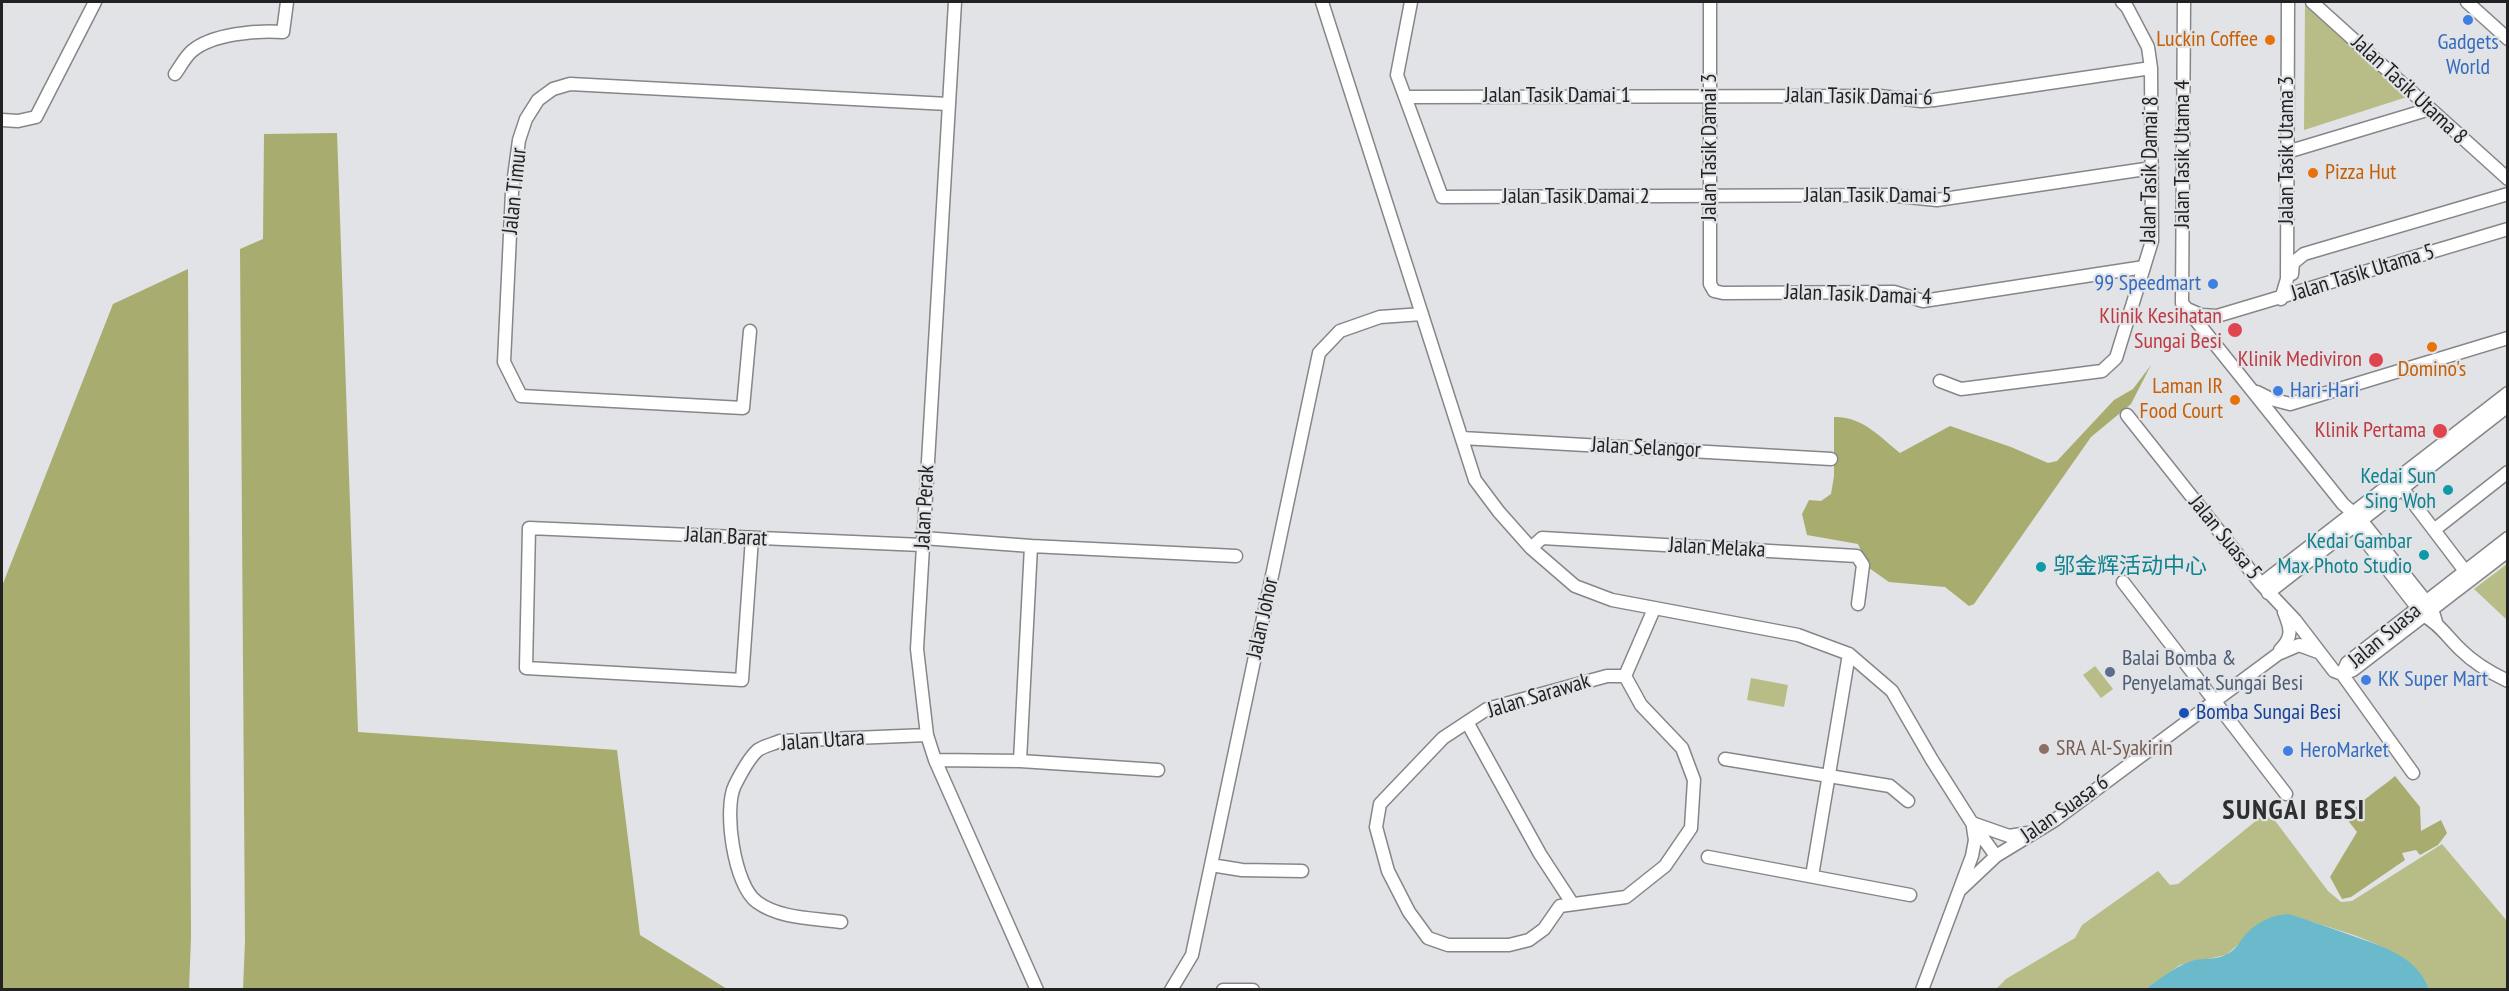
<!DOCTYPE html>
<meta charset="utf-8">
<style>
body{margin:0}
#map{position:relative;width:2509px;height:991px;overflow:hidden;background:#e2e3e6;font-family:"PT Sans Narrow",sans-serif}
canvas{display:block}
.frame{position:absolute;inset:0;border:3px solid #222223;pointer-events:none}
</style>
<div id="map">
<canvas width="2509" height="991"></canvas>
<div class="frame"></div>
</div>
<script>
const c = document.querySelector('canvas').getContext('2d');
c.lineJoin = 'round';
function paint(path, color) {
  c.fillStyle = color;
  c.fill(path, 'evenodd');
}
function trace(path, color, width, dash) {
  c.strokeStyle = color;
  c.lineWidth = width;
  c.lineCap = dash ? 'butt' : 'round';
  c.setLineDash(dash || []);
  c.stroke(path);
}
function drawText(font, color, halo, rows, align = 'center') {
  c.font = font + ' "PT Sans Narrow","Noto Sans SC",sans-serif';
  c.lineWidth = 4.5;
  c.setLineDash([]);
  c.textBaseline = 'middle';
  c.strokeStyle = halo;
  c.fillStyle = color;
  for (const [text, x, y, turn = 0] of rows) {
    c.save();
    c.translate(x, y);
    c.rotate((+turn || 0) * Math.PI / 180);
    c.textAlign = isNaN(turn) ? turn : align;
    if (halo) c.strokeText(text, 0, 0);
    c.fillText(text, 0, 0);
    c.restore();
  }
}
paint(new Path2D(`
 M2305 5 2398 89 2407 97 2304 130Z
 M2507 564V620L2474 589Z
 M2095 666 2113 689 2101 698 2083 675Z
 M1751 678 1788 685 1784 707 1747 700Z
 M2262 816 2273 818 2328 891 2341 902 2352 901 2442 844 2507 921V989H2429C2413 946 2337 931 2297 917L2240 943 2226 955 2180 965 2146 989 1995 990 2006 979 2075 938 2082 925 2158 871 2170 885 2178 884Z`), '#b8bc86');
paint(new Path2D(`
 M337 133 358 732 617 750 640 935 727 989H243L245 941 240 249 263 239 264 134Z
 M188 269 191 938 189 989H2V586L113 304Z
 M2151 365 2131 404 2091 437 1974 604 1969 606 1945 587 1889 582 1869 568 1858 544 1807 535 1802 514 1809 500 1821 501 1831 494 1834 476V417C1862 416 1880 437 1900 453L1950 426 2011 447 2048 463 2057 461 2114 400 2133 389Z
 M2395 776 2420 807 2421 831 2441 820 2447 833 2438 845 2420 855 2416 850 2402 853 2405 860 2351 897 2342 899 2330 877 2357 832 2346 818C2358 802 2380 789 2395 776Z`), '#a8ac6f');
paint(new Path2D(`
 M2288 914C2306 919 2324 926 2342 932 2374 944 2416 953 2429 989H2146C2161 978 2177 965 2195 960 2205 958 2217 960 2227 954 2236 950 2240 941 2246 934 2257 922 2272 915 2288 914Z`), '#6bbacc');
const minor = new Path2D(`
 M955 2 917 649 927 735 935 760 1037 990
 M1322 2 1475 480 1499 512 1531 548 1575 586 1612 600 1798 635 1849 654 1892 691 1932 760 1972 823 1996 856
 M1411 2 1397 75 1442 197 1888 195 1937 200 2152 168
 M1710 2V284L1714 291 1723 293 1894 292 1923 301 2144 267
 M2184 2 2182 303 2343 504 2361 520 2432 609 2436 622
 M2312 2 2508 179
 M2467 2 2508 39
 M175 74C180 67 185 57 192 51 212 34 256 30 283 32L287 2
 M1405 97 1880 96 1921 101 1934 100 2151 68
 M2 120 18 121 36 117 95 2
 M2287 152 2430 109
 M2292 274 2293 263 2304 254 2508 194
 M2281 299 2287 279 2288 2
 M2187 309 2201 315 2217 316 2508 229
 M750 331 743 408 521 396 504 362 512 192 519 140 526 119 538 100 553 89 570 84 948 104
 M1940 381 1961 389 2102 371 2116 358 2152 241 2151 68 2148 47 2127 7 2122 2
 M2257 392 2271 399 2290 404 2508 338
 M2127 415 2261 584 2295 620 2334 671 2342 674 2413 773
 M1462 438 1831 459
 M2402 488 2465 571
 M2353 518 2354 526 2423 615C2440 624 2448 638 2461 650 2474 663 2491 673 2508 681
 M2434 530 2508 472
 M752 538 742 680 526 668 529 528 922 545
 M923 538 1031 546 1236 556
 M1531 548 1542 538 1857 556 1863 565 1858 604
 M2123 582 2286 794
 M2261 584 2508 393
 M2268 593 2508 406
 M2280 650C2293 637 2291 629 2284 612
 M2342 674 2347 663 2508 538
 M2342 674 2353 670 2508 551
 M1625 676 1641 705 1682 748 1694 780 1691 828 1665 866 1626 897 1560 906 1544 929 1529 940 1509 945H1448L1428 938 1409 912 1388 871 1376 827 1380 804 1443 738 1487 709 1607 676H1625L1654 609
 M1467 722 1540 854 1572 903
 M1725 759 1890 786 1908 801
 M935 760 1020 761 1158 770
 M1020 761 1031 546
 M1972 823 2009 836 2028 833
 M1708 857 1910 895
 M1211 865 1242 870 1302 871
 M1812 876 1849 654
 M1960 890 1996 856 2055 820 2278 654 2299 645 2318 652
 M841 922C814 918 780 919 757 902 734 886 723 808 735 785 740 775 750 757 758 750 764 746 773 744 780 741L927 735
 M1171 990 1192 955 1319 353 1340 331 1380 317 1422 314
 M1223 990H1253
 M1922 990 1972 856 1975 840 1973 827`);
trace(minor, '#868689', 15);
trace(minor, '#fff', 12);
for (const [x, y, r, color] of [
 [2468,20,6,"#3f7fe0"],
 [2270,40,6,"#e8710a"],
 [2313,173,6,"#e8710a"],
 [2213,284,6,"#3f7fe0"],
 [2235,330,8,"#e0444e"],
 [2432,347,6,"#e8710a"],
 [2376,360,8,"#e0444e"],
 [2278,391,6,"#3f7fe0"],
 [2235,400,6,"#e8710a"],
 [2440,431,8,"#e0444e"],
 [2448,490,6,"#0f9aa8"],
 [2424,555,6,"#0f9aa8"],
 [2041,567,6,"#0f9aa8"],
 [2110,672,6,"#5c6f8a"],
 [2366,680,6,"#3f7fe0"],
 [2184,713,6,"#1a4fb4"],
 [2044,749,6,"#8d6e63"],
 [2288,751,6,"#3f7fe0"]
]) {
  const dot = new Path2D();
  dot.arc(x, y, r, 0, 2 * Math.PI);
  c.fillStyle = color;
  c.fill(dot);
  trace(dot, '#e2e3e6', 2);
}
drawText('22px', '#c56008', '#e2e3e6', [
 ["Luckin Coffee",2258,40],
 ["Pizza Hut",2325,173,"left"],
 ["Domino's",2432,370,"center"],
 ["Laman IR",2223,387],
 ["Food Court",2223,412]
], 'right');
drawText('22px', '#366cbe', '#e2e3e6', [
 ["Gadgets",2468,43,"center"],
 ["World",2468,68,"center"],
 ["99 Speedmart",2201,284,"right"],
 ["Hari-Hari",2290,391],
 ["KK Super Mart",2378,680],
 ["HeroMarket",2300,751]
], 'left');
drawText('22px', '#222223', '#e2e3e6', [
 ["Jalan Tasik Utama 8",2409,90,43],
 ["Jalan Tasik Damai 1",1557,96],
 ["Jalan Tasik Damai 6",1859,97,1],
 ["Jalan Tasik Damai 3",1710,147,-90],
 ["Jalan Tasik Utama 3",2287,150,-90],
 ["Jalan Tasik Utama 4",2183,154,-90],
 ["Jalan Tasik Damai 8",2150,170,-89],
 ["Jalan Timur",515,191,-84],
 ["Jalan Tasik Damai 5",1878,196],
 ["Jalan Tasik Damai 2",1576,197],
 ["Jalan Tasik Utama 5",2363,273,-17],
 ["Jalan Tasik Damai 4",1858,295,2],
 ["Jalan Selangor",1646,448,3],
 ["Jalan Perak",925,507,-87],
 ["Jalan Barat",726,537,3],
 ["Jalan Suasa 5",2225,538,51],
 ["Jalan Melaka",1717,548,3],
 ["Jalan Johor",1263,618,-78],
 ["Jalan Suasa",2385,636,-40],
 ["Jalan Sarawak",1539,696,-17],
 ["Jalan Utara",823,741,-4],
 ["Jalan Suasa 6",2065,809,-35]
]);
drawText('22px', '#be3a42', '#e2e3e6', [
 ["Klinik Kesihatan",2222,317],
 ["Sungai Besi",2222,342],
 ["Klinik Mediviron",2362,360],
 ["Klinik Pertama",2426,431]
], 'right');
drawText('22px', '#0d838f', '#e2e3e6', [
 ["Kedai Sun",2436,477],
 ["Sing Woh",2436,502],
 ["Kedai Gambar",2412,542],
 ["Max Photo Studio",2412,567],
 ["邬金辉活动中心",2053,567,"left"]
], 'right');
drawText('22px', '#4e5e75', '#e2e3e6', [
 ["Balai Bomba &",2122,659],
 ["Penyelamat Sungai Besi",2122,684]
], 'left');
drawText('22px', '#164399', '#e2e3e6', [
 ["Bomba Sungai Besi",2196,713]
], 'left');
drawText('22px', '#785e54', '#e2e3e6', [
 ["SRA Al-Syakirin",2056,749]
], 'left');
c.letterSpacing = '1.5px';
drawText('bold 28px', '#2e2f31', '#e2e3e6', [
 ["SUNGAI BESI",2294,811]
]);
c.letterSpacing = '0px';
</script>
